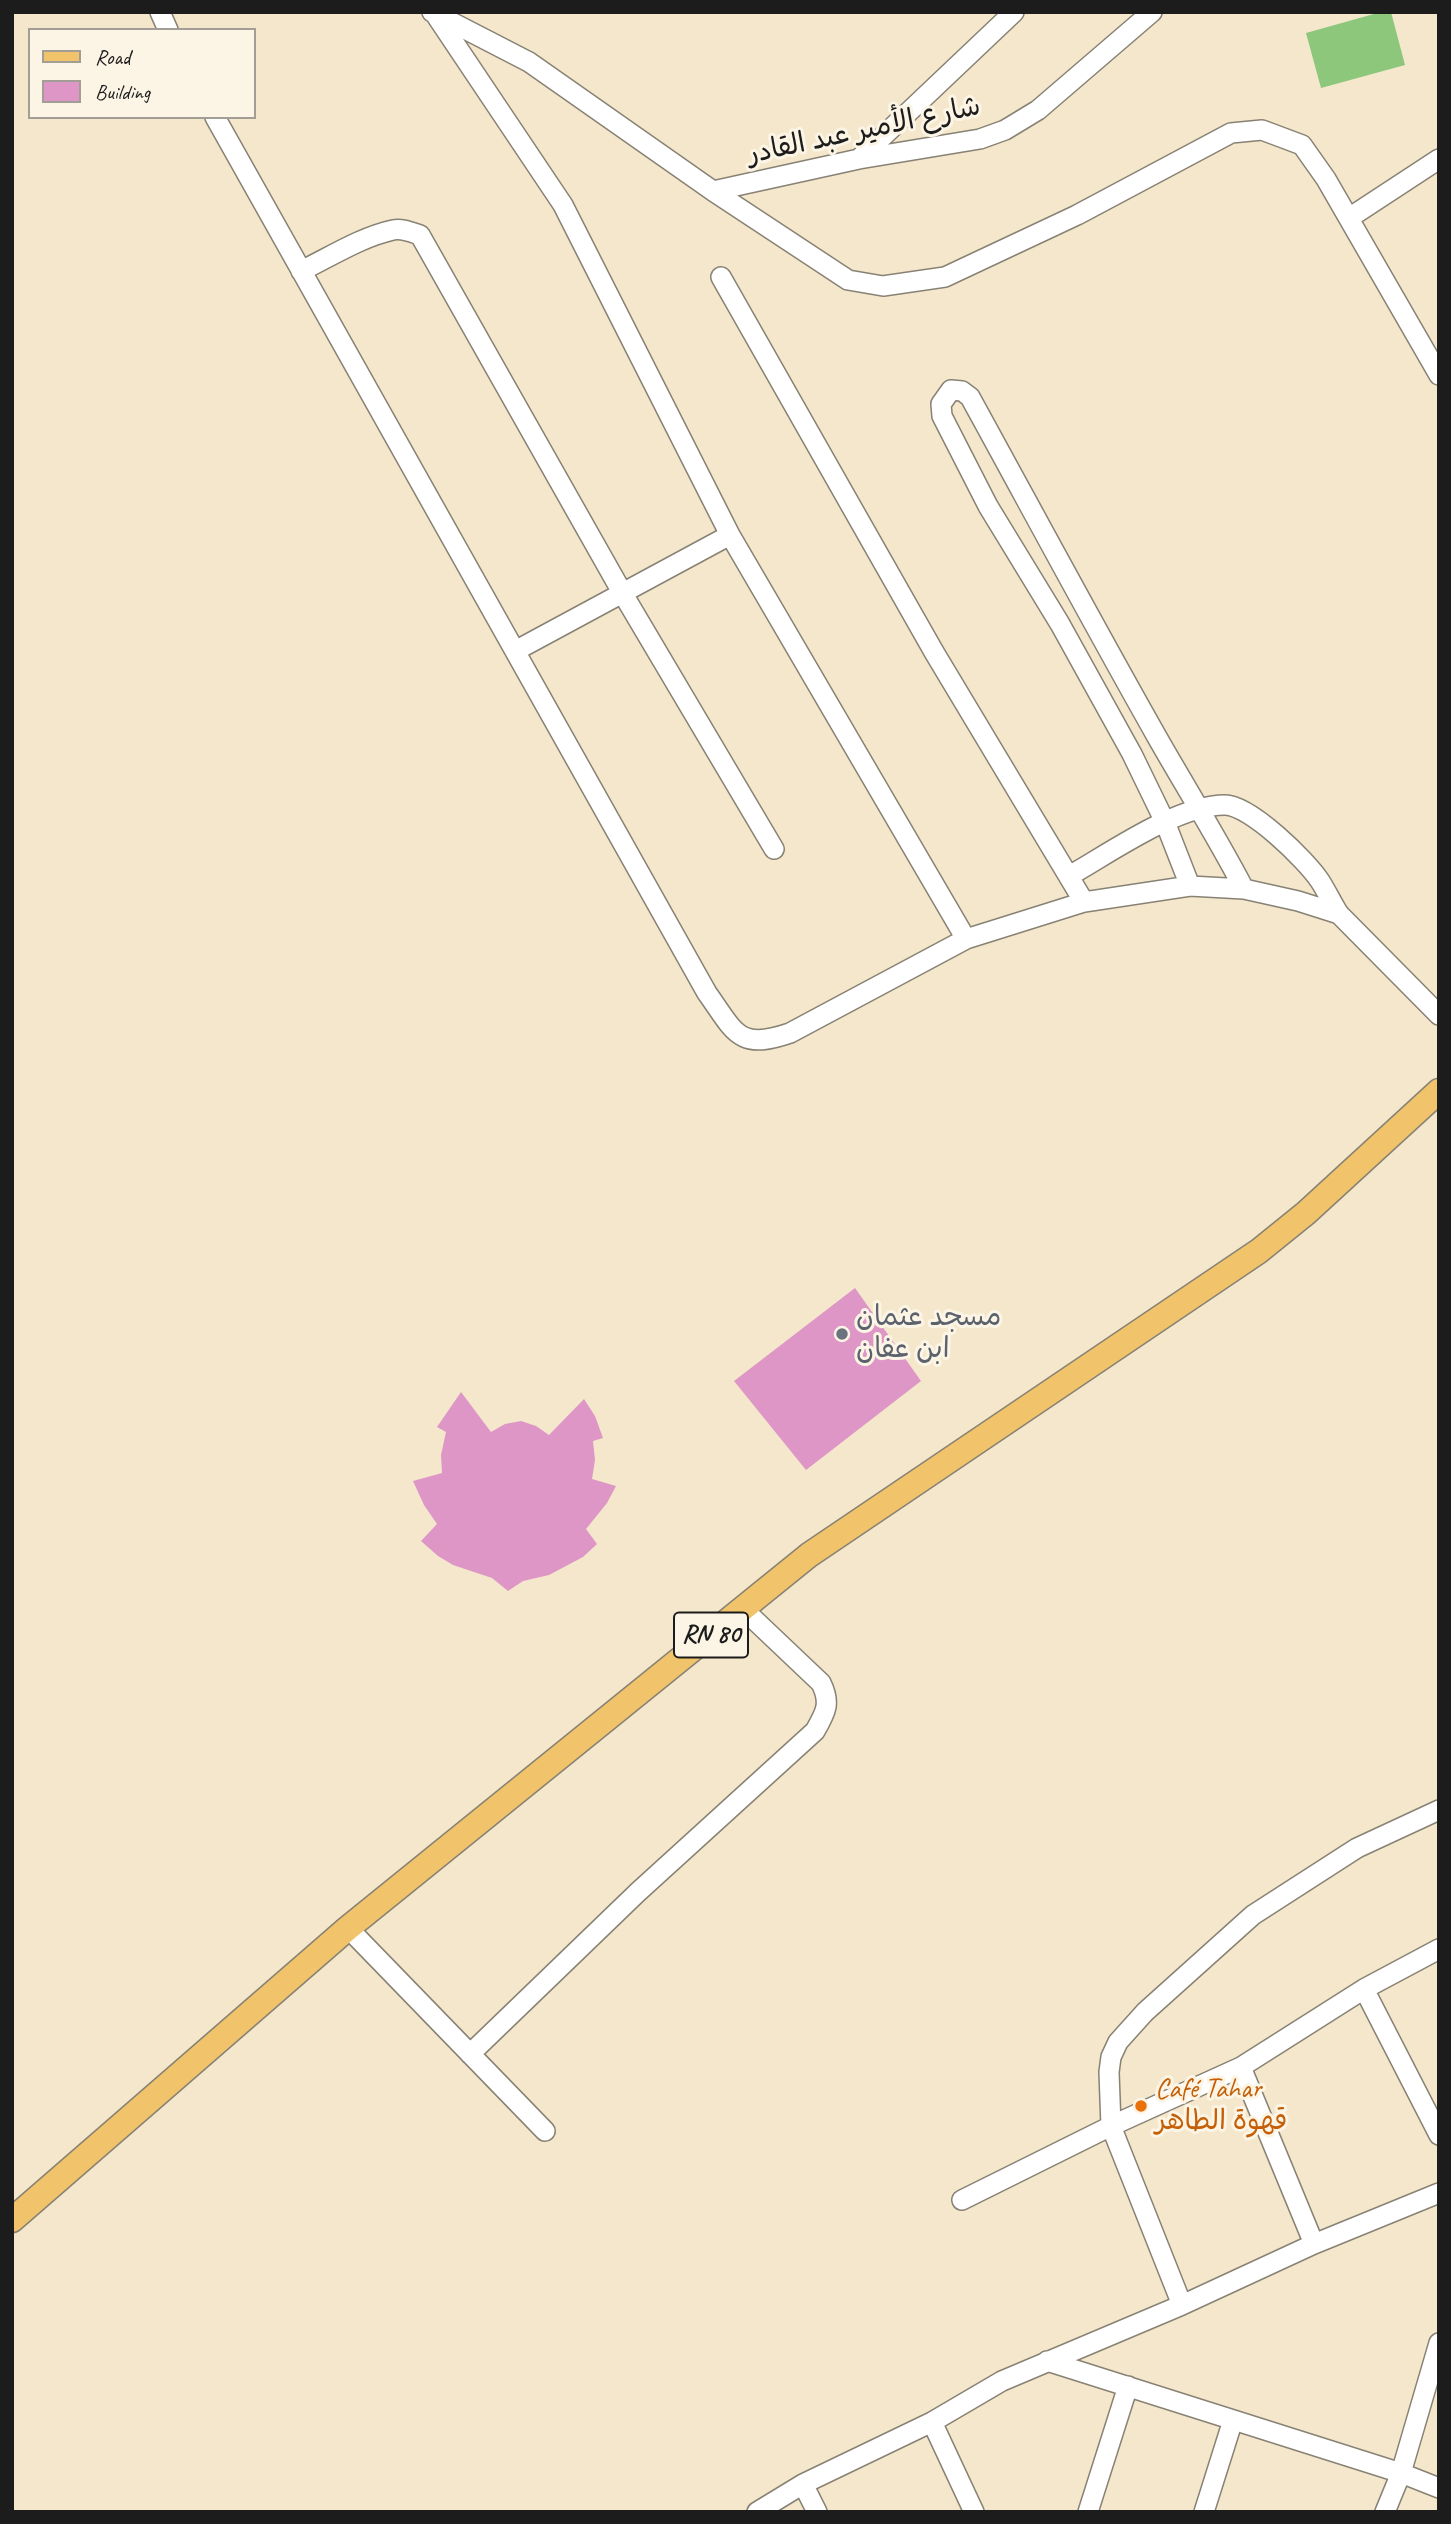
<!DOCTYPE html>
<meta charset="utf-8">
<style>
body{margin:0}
#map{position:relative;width:1451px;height:2524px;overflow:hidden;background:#f4e7cc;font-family:Caveat,sans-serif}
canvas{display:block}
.frame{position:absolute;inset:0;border:14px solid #1c1c1c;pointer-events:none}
.legend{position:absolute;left:28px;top:28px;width:228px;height:91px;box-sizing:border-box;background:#fcf5e5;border:2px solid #a29e95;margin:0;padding:9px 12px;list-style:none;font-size:21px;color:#1c1c1c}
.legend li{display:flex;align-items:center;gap:14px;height:35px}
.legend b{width:35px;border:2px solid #a29e95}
</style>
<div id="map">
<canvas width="1451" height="2524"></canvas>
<div class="frame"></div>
<ul class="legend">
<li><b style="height:9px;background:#f1c36a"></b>Road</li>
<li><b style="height:19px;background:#dd96c6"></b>Building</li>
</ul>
</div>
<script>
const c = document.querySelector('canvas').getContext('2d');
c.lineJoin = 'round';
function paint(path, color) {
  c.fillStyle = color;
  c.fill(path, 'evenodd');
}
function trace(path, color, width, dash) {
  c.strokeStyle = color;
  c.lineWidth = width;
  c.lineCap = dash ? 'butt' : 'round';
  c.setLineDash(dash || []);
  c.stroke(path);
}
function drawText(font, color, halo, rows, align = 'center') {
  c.font = font + ' Caveat,"Playpen Sans Arabic",sans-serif';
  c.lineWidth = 6;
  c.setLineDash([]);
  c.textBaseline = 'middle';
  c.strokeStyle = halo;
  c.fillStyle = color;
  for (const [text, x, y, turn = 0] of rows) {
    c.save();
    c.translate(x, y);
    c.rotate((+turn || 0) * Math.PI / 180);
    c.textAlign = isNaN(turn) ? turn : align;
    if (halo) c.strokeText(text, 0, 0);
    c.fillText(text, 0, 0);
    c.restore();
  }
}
paint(new Path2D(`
 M1381 12H1391L1405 65 1321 88 1306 33Z`), '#8cc77c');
paint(new Path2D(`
 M855 1288 921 1381 806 1470 734 1381Z
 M461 1392 491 1432 505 1424 521 1421 536 1426 549 1435 584 1399 595 1416 603 1438 593 1441 595 1460 592 1479 616 1486 607 1503 586 1529 597 1544 583 1557 549 1575 523 1581 508 1591 492 1578 453 1565 438 1556 421 1541 437 1524 424 1505 413 1481 442 1473 441 1455 446 1432 437 1427Z`), '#dd96c6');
const minor = new Path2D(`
 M160 12 168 30
 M432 12 529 62 713 191 848 280 883 286 945 277 1077 215 1231 133 1262 130 1302 145 1326 179 1439 375
 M437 17 563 205 730 535 966 939
 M215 117 707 993C735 1032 738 1051 790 1033L966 939 1084 902 1190 886 1244 889 1298 901 1339 914 1439 1015
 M859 159 1014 12
 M713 191 859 159 980 139 1005 130 1038 110 1152 12
 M1349 218 1439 159
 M301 271C330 257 361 237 393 230 402 228 411 232 420 235L623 594 774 849
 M721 277 934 652 1084 902
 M515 651 730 535
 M1069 876C1110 853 1177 805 1225 805 1250 805 1306 860 1320 881 1327 892 1332 903 1339 914
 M1190 886 1165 822 1132 754 1060 624 988 506 942 416 941 404 951 390 962 391 970 397C1032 510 1093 624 1157 737 1186 788 1217 837 1244 889
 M348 1928 545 2131
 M1364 1989 1439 2135
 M470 2054 638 1892 815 1731C826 1712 831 1703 821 1683L743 1609
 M1241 2067 1314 2244
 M962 2200 1111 2126 1241 2067 1364 1989 1439 1949
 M1182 2305 1111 2126 1109 2072 1111 2057 1118 2042 1145 2012 1253 1915 1357 1848 1439 1810
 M1047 2361 1401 2473 1439 2488
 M932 2422 974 2512
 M803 2484 817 2512
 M757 2512 803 2484 932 2422 1002 2381 1182 2305 1314 2244 1439 2193
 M1088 2512 1128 2386
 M1204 2512 1233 2420
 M1385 2512 1401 2473 1439 2343`);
const major = new Path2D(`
 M12 2220 348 1928 809 1555 1259 1251 1306 1213 1439 1091`);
trace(minor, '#888274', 22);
trace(major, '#888274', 27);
trace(minor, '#fff', 19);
trace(major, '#f1c36a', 24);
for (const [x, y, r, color] of [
 [842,1334,7,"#6b7280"],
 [1141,2106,7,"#e8710a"]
]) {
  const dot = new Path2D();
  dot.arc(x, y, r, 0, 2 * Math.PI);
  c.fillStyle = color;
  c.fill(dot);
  trace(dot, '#fcf5e5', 2.5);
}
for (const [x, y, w] of [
 [711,1635,74]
]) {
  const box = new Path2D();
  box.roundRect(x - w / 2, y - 22.5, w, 45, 5);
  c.fillStyle = '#fcf5e5';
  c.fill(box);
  trace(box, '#1c1c1c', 2);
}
drawText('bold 26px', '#1c1c1c', null, [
 ["RN 80",711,1635]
]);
drawText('28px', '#1c1c1c', '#fcf5e5', [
 ["شارع الأمير عبد القادر",864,131,-12]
]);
drawText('28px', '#5b616d', '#fcf5e5', [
 ["مسجد عثمان",856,1318],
 ["ابن عفان",856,1350]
], 'left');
drawText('28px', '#c56008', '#fcf5e5', [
 ["Café Tahar",1155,2090],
 ["قهوة الطاهر",1155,2122]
], 'left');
</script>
